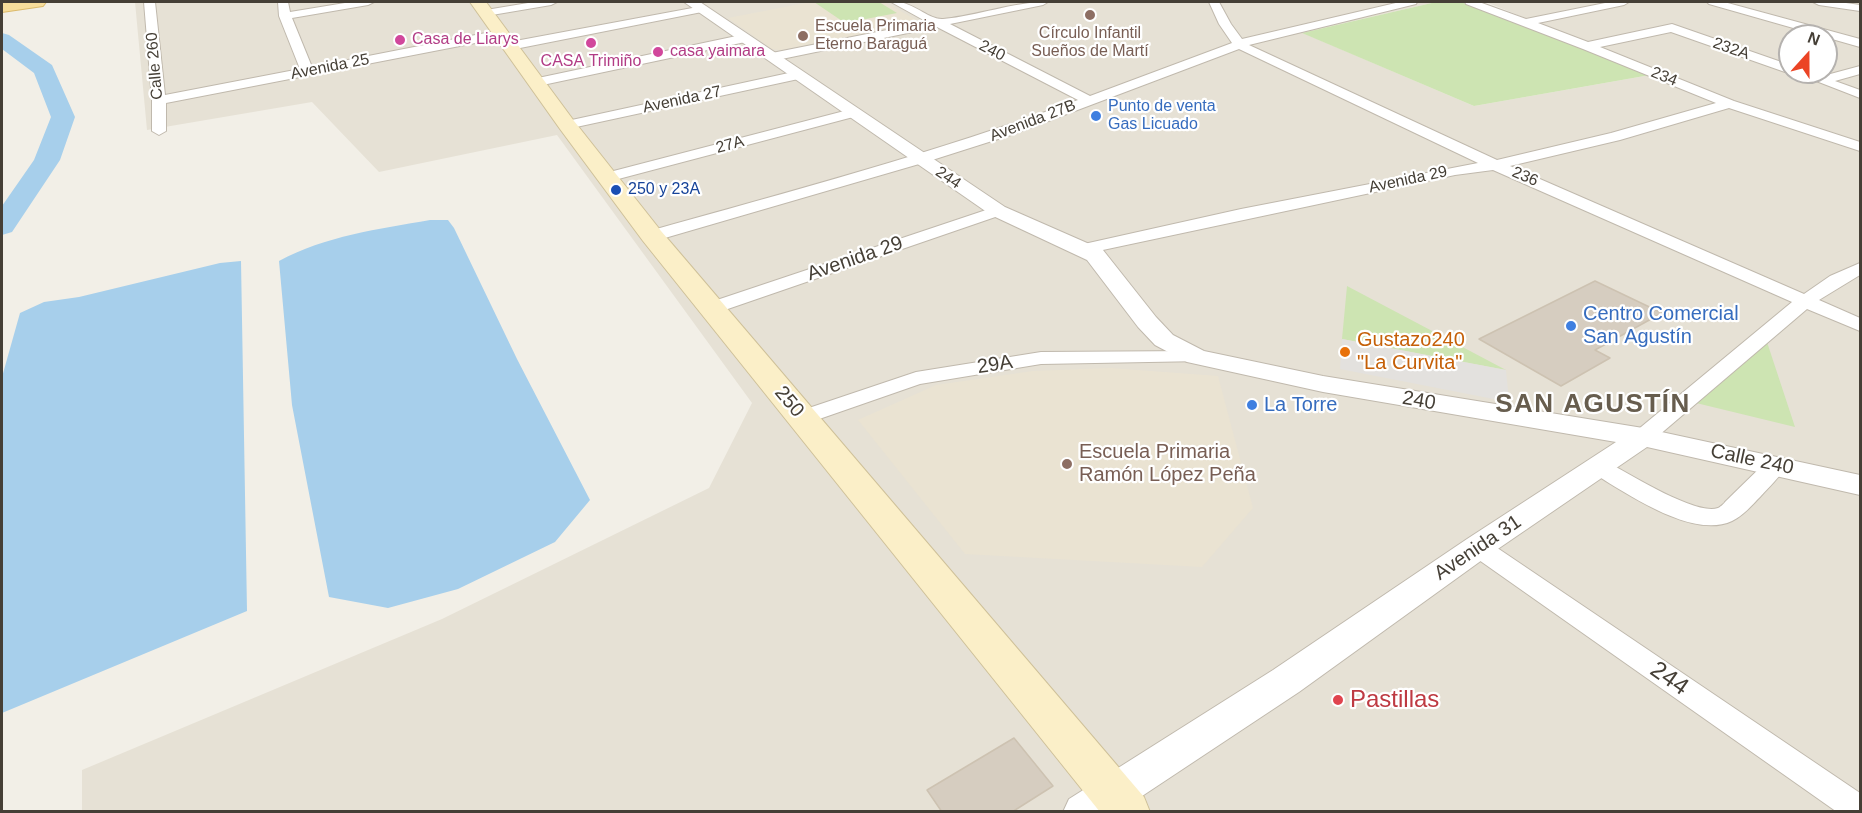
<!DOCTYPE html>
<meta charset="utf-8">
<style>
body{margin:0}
#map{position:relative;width:1862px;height:813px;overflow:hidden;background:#f2efe7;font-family:Helvetica,sans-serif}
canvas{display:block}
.frame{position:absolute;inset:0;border:3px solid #453f36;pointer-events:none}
.north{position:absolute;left:1778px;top:24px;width:60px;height:60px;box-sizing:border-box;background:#fff;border:2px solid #b5b2af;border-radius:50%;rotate:21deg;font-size:16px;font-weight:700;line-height:24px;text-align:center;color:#453f36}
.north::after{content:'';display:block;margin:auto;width:21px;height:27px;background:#eb4425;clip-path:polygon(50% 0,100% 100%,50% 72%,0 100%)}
</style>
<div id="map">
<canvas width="1862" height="813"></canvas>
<div class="frame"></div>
<div class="north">N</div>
</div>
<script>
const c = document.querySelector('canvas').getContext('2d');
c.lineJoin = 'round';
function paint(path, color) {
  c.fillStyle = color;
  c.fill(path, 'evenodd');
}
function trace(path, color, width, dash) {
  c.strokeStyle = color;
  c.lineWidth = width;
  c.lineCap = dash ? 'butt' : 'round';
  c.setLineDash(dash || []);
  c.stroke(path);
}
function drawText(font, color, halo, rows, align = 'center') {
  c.font = font + ' Helvetica,sans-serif';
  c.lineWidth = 4.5;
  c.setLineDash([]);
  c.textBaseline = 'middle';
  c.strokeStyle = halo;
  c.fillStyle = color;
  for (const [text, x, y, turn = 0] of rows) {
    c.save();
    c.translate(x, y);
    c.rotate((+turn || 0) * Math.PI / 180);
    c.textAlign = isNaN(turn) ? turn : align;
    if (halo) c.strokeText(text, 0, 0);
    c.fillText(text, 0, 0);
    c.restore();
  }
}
paint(new Path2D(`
 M135 2H1436L1303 33 1474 106 1650 75 1716 104 1860 151V811L82 812V770L442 619 709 488 752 403 557 135 379 172 312 102 147 130Z
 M1486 2H1860V143L1740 106ZM1790 36H1826V72H1790Z`), '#e6e1d5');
paint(new Path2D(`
 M810 2H884L922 23 780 50 772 49 728 18Z
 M1110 368 1218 376 1253 508 1202 567 965 554 858 420 936 385 1033 371Z`), '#eae3d2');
paint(new Path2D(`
 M814 2H879L897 13 845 23Z
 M1436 2H1461L1650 75 1474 106 1302 33Z
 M1347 286 1506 370 1342 339Z
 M1765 336 1795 427 1692 402Z`), '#cde4b2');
paint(new Path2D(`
 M1342 339 1506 370 1509 402 1340 369Z`), '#e3e1de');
paint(new Path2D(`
 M430 220H448L454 228 517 359 590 500 555 542 458 589 388 608 329 597 292 405 279 261C325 236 379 229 430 220Z
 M241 261 247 611 2 713V377L20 313 44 302 79 297 220 263Z`), '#a7cfeb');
paint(new Path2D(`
 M2 33 9 35 52 65 75 117 60 160 12 232 2 235V206L34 160 51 117 34 73 2 49Z`), '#a7cfeb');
const building = new Path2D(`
 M1595 281 1662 313 1595 350 1610 358 1561 386 1479 339Z
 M1014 738 1053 786 1012 812H942L927 790Z`);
paint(building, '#d6cdc0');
trace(building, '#cdc2b1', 1.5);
const minor = new Path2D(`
 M144 2H155L165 95 300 69 279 16 278 2H288L290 12 351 2H374L368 5 292 18 312 67 501 30 507 34 501 38 166 103V131L159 135 152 131V100Z
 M534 2H557L551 5 486 16 480 13 486 10Z
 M891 2C913 0 927 20 943 19 978 16 1012 2 1048 2L1043 5 950 24 1090 96 1232 43 1219 24 1209 2H1219L1231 24 1242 39 1400 2H1417L1416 4 1249 45 1497 160 1611 133 1716 103 1583 49 1466 4 1465 2H1479L1526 19 1610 2H1629L1624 5 1538 23 1588 42 1672 24 1790 65V72H1811L1823 76 1860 66V74L1835 81 1860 90V98L1793 72H1785L1671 32 1600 47 1734 101 1860 142V151L1729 108 1620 140 1510 166 1804 294 1830 276 1860 263V275L1819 300 1860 318V331L1807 309 1651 442 1643 444 1635 442 1632 437 1635 432 1792 302 1493 170 1455 175 1084 254 1078 253 1075 249 1078 245 1084 244 1241 209 1478 163 1239 49 1014 134 926 162 658 240H646L644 236 646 232C791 191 936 153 1078 100L937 27 772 61 766 57 772 53 927 22Z
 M1707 2H1724L1860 39V47L1709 4Z
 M1813 2H1839L1860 5V11L1819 5Z
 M703 6 707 7V11L510 50 504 46 510 42Z
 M746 34 752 38 750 41 538 86 531 82 538 78Z
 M798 71 803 72 804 75 803 78 567 129 560 125 567 121Z
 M852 109 859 113 857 116 607 182 599 177 602 174Z
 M998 206 1006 211 1004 214 719 312H705L703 308 705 304Z
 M1196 351 1203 353 1206 357 1203 361 1041 364 920 384 802 425 794 423 791 418 794 413 916 372 1041 352Z
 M1776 457 1784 460 1787 465C1780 477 1769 487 1760 497 1752 505 1743 516 1732 521 1692 540 1625 492 1591 472L1588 467 1591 462 1599 459 1607 462C1628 473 1696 516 1718 508 1719 508 1725 503 1725 502L1768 460Z
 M1478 538 1487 541 1860 793V812H1837L1469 553 1466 547 1469 541Z`);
const tertiary = new Path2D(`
 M684 2H700L1005 207 1103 250 1156 317 1173 335 1204 351 1323 376 1643 428 1860 475V495L1647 447 1489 555 1299 692 1118 812H1063L1069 799 1273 670 1467 539 1616 442 1323 392 1187 362 1155 345 1138 327 1087 260 991 215Z`);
const secondary = new Path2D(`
 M470 2H486L574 121 661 231 1144 797 1150 812H1100L643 241 560 129Z`);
const primary = new Path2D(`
 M2 2H46L43 6 2 12Z`);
trace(minor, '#c0b9ad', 2);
trace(tertiary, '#c0b9ad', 2);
trace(secondary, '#cfc199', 2);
trace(primary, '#dbba6c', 2);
paint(minor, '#fff');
paint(tertiary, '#fff');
paint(secondary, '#fbefc8');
paint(primary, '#f7dd9b');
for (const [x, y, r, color] of [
 [1090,15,6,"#8d6e63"],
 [803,36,6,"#8d6e63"],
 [400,40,6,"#d1479c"],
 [591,43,6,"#d1479c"],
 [658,52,6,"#d1479c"],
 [1096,116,6,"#3f7fe0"],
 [616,190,6,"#1a4fb4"],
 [1571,326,6,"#3f7fe0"],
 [1345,352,6,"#e8710a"],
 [1252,405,6,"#3f7fe0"],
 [1067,464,6,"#8d6e63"],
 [1338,700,6,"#e0444e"]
]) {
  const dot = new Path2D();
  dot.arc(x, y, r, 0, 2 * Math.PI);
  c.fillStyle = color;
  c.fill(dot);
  trace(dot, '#fff', 2);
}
drawText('16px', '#785e54', '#fff', [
 ["Escuela Primaria",815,27],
 ["Eterno Baraguá",815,45],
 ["Círculo Infantil",1090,34,"center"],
 ["Sueños de Martí",1090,52,"center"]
], 'left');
drawText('16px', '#b23c85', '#fff', [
 ["Casa de Liarys",412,40],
 ["casa yaimara",670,52],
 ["CASA Trimiño",591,62,"center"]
], 'left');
drawText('16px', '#453f36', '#fff', [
 ["232A",1731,49,19],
 ["240",992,51,27],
 ["Calle 260",155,66,-95],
 ["Avenida 25",330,67,-11],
 ["234",1664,77,22],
 ["Avenida 27",682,100,-12],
 ["Avenida 27B",1033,121,-21],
 ["27A",730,145,-15],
 ["236",1525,177,23],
 ["244",948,178,34],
 ["Avenida 29",1408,180,-12]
]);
drawText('16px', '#366cbe', '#fff', [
 ["Punto de venta",1108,107],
 ["Gas Licuado",1108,125]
], 'left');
drawText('16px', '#164399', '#fff', [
 ["250 y 23A",628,190]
], 'left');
drawText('20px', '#453f36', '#fff', [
 ["Avenida 29",855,259,-19],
 ["29A",995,365,-9],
 ["240",1419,401,10],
 ["250",789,402,50],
 ["Calle 240",1752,460,12],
 ["Avenida 31",1478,548,-34]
]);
drawText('20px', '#366cbe', '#fff', [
 ["Centro Comercial",1583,314],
 ["San Agustín",1583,337],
 ["La Torre",1264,405]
], 'left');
drawText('20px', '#c56008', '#fff', [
 ["Gustazo240",1357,340],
 ["\"La Curvita\"",1357,363]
], 'left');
drawText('20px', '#785e54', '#fff', [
 ["Escuela Primaria",1079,452],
 ["Ramón López Peña",1079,475]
], 'left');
drawText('24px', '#453f36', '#fff', [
 ["244",1669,679,35]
]);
drawText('24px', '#be3a42', '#fff', [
 ["Pastillas",1350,700]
], 'left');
c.letterSpacing = '1.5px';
drawText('bold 26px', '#675d4e', '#fff', [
 ["SAN AGUSTÍN",1593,405]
]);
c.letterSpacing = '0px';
</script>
